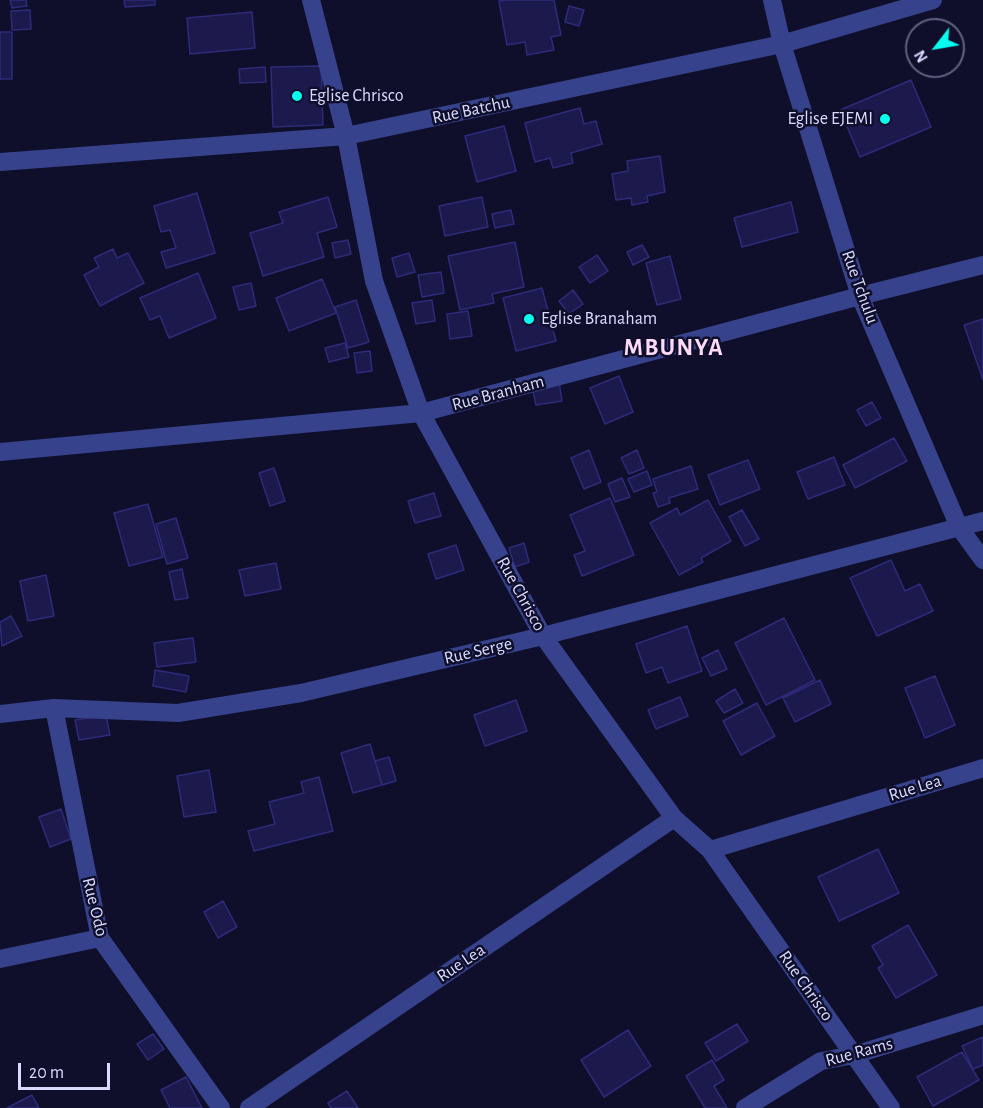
<!DOCTYPE html>
<style>
body{margin:0}
#map{position:relative;width:983px;height:1108px;overflow:hidden;background:#0f0f2b;font-family:"Alegreya Sans",sans-serif}
canvas{display:block}
.north{position:absolute;left:905px;top:18px;width:60px;height:60px;box-sizing:border-box;background:#0f0f2b;border:2px solid #606080;border-radius:50%;rotate:239deg;font-size:16px;font-weight:700;line-height:24px;text-align:center;color:#d9daff}
.north::after{content:'';display:block;margin:auto;width:21px;height:27px;background:#05ffef;clip-path:polygon(50% 0,100% 100%,50% 72%,0 100%)}
.scale{position:absolute;left:18px;top:1063px;width:92px;height:27px;box-sizing:border-box;border:3px solid #d9daff;border-top:0;padding-left:8px;font-size:18px;line-height:21px;white-space:nowrap;color:#d9daff;-webkit-text-stroke:4px #0f0f2b;paint-order:stroke}
</style>
<div id="map">
<canvas width="983" height="1108"></canvas>
<div class="north">N</div>
<div class="scale">20 m</div>
</div>
<script>
const c = document.querySelector('canvas').getContext('2d');
c.lineJoin = 'round';
function paint(path, color) {
  c.fillStyle = color;
  c.fill(path, 'evenodd');
}
function trace(path, color, width, dash) {
  c.strokeStyle = color;
  c.lineWidth = width;
  c.lineCap = dash ? 'butt' : 'round';
  c.setLineDash(dash || []);
  c.stroke(path);
}
function drawText(font, color, halo, rows, align = 'center') {
  c.font = font + ' "Alegreya Sans",sans-serif';
  c.lineWidth = 5;
  c.setLineDash([]);
  c.textBaseline = 'middle';
  c.strokeStyle = halo;
  c.fillStyle = color;
  for (const [text, x, y, turn = 0] of rows) {
    c.save();
    c.translate(x, y);
    c.rotate((+turn || 0) * Math.PI / 180);
    c.textAlign = isNaN(turn) ? turn : align;
    if (halo) c.strokeText(text, 0, 0);
    c.fillText(text, 0, 0);
    c.restore();
  }
}
const building = new Path2D(`
 M10 0H26L27 6 12 8Z
 M124 0H155V5L125 7Z
 M506 0H554L561 35 551 37 554 50 527 55 525 42 507 45 499 1Z
 M569 6 584 10 579 26 565 22Z
 M30 10 31 29 12 30 11 11Z
 M252 12 255 48 190 54 187 18Z
 M0 32H12V79H0Z
 M321 66 323 125 273 127 271 67Z
 M265 67 266 82 240 83 239 69Z
 M911 80 931 127 860 157 840 110Z
 M580 108 584 124 596 121 602 144 571 153 573 163 553 168 550 158 535 162 525 123Z
 M504 126 516 171 477 182 465 136Z
 M660 156 665 192 647 196 648 202 632 205 631 198 616 200 612 174 628 171 627 161Z
 M197 193 215 253 166 268 161 252 176 248 170 230 161 232 154 206Z
 M328 197 337 227 317 233 324 257 263 276 250 233 283 223 279 212Z
 M482 197 488 227 445 236 439 206Z
 M791 202 798 232 742 247 734 218Z
 M511 210 514 224 495 228 492 214Z
 M348 240 351 254 335 258 332 243Z
 M515 242 524 287 492 294 494 303 460 310 448 256Z
 M642 245 649 257 633 265 627 252Z
 M113 249 117 258 128 253 144 283 100 306 84 275 99 267 94 258Z
 M409 253 415 272 397 277 392 258Z
 M597 255 608 271 590 283 579 267Z
 M670 256 681 299 657 305 646 263Z
 M441 272 444 293 422 297 418 275Z
 M198 273 216 318 169 338 160 316 150 320 140 298Z
 M322 279 336 313 289 331 276 298Z
 M251 283 256 306 239 310 233 287Z
 M542 288 556 341 516 351 503 298Z
 M573 290 583 304 569 314 559 301Z
 M356 300 369 342 348 348 335 307Z
 M432 300 435 321 416 324 412 303Z
 M468 311 472 336 450 339 447 314Z
 M983 319V380L964 325Z
 M345 343 349 357 329 362 325 348Z
 M370 351 372 371 357 373 354 353Z
 M619 376 633 412 605 424 590 388Z
 M559 381 562 401 536 405 532 386Z
 M872 402 881 418 866 426 857 410Z
 M894 438 907 461 855 488 843 465Z
 M589 450 601 482 584 489 571 458Z
 M637 450 644 468 629 474 621 458Z
 M834 457 845 485 808 499 797 472Z
 M748 460 760 489 720 505 708 475Z
 M691 466 698 489 669 498 670 503 658 507 653 493 657 492 653 479Z
 M274 468 285 501 270 506 259 473Z
 M647 471 652 485 634 492 628 479Z
 M622 478 630 497 615 502 608 484Z
 M434 493 441 516 415 523 408 501Z
 M610 498 634 555 582 576 574 555 585 551 570 515Z
 M708 500 731 541 701 558 703 562 679 575 650 523 677 508 680 515Z
 M148 504 163 557 129 566 114 513Z
 M742 510 759 539 745 546 729 517Z
 M176 518 188 558 167 564 156 524Z
 M524 543 529 562 515 567 509 548Z
 M456 545 464 570 436 579 428 554Z
 M891 560 905 591 920 584 933 611 877 636 850 578Z
 M276 563 281 589 245 596 239 570Z
 M182 569 188 598 175 600 169 572Z
 M46 575 54 616 28 621 20 581Z
 M11 616 22 636 2 646 0 622Z
 M784 618 815 680 766 705 735 643Z
 M687 626 702 671 668 683 662 667 646 673 636 644Z
 M193 638 196 662 157 667 154 643Z
 M718 650 727 669 711 676 702 658Z
 M155 670 189 676 186 692 153 686Z
 M935 676 955 725 925 738 905 688Z
 M820 680 831 704 795 722 783 698Z
 M735 689 743 703 724 713 716 701Z
 M680 697 688 716 656 729 648 710Z
 M516 700 527 731 485 746 474 715Z
 M757 703 775 736 741 755 723 721Z
 M106 715 110 735 79 740 75 720Z
 M370 744 382 785 353 793 341 753Z
 M389 757 396 781 382 785 375 761Z
 M209 770 216 812 184 817 177 776Z
 M319 777 333 831 254 851 248 831 275 824 269 802 304 793 301 782Z
 M61 809 71 839 50 847 39 817Z
 M878 849 899 893 839 921 818 877Z
 M223 901 237 927 218 938 204 912Z
 M908 925 937 975 896 998 878 968 883 965 872 946Z
 M737 1024 748 1041 716 1061 705 1043Z
 M628 1030 651 1066 604 1097 581 1060Z
 M153 1034 164 1049 148 1060 137 1044Z
 M983 1037V1065L973 1069 962 1046Z
 M962 1052 979 1080 933 1106 917 1077Z
 M712 1060 724 1080 714 1086 727 1108H705L686 1076Z
 M186 1077 202 1108H170L161 1090Z
 M347 1091 358 1108H331L328 1103Z
 M32 1095 39 1108H7Z`);
paint(building, '#1c1a4d');
trace(building, '#2d2b7a', 1.5);
trace(new Path2D(`
 M311 0 346 136 374 281 421 413 543 636 674 818 710 850 891 1108
 M772 0 782 44 860 296 959 527 983 560
 M0 162 346 136 782 44 933 0
 M0 452 421 413 860 296 983 265
 M54 708 100 938 221 1108
 M0 714 54 708 178 713 301 693 543 636 983 521
 M710 850 983 768
 M0 959 100 938
 M249 1108 674 818
 M745 1108 821 1061 854 1055 983 1015`), '#37428c', 18);
for (const [x, y, r, color] of [
 [297,96,6,"#05ffef"],
 [885,119,6,"#05ffef"],
 [529,319,6,"#05ffef"]
]) {
  const dot = new Path2D();
  dot.arc(x, y, r, 0, 2 * Math.PI);
  c.fillStyle = color;
  c.fill(dot);
  trace(dot, '#0f0f2b', 2);
}
drawText('18px', '#d9daff', '#0f0f2b', [
 ["Eglise Chrisco",309,96],
 ["Eglise EJEMI",873,119,"right"],
 ["Eglise Branaham",541,319]
], 'left');
drawText('18px', '#d9daff', '#0f0f2b', [
 ["Rue Batchu",471,110,-12],
 ["Rue Tchulu",860,287,70],
 ["Rue Branham",498,393,-15],
 ["Rue Chrisco",521,594,61],
 ["Rue Serge",478,651,-13],
 ["Rue Lea",915,788,-17],
 ["Rue Odo",95,907,76],
 ["Rue Lea",461,963,-34],
 ["Rue Chrisco",806,986,55],
 ["Rue Rams",859,1052,-15]
]);
c.letterSpacing = '1.5px';
drawText('bold 24px', '#ffdbf8', '#0f0f2b', [
 ["MBUNYA",674,348]
]);
c.letterSpacing = '0px';
</script>
